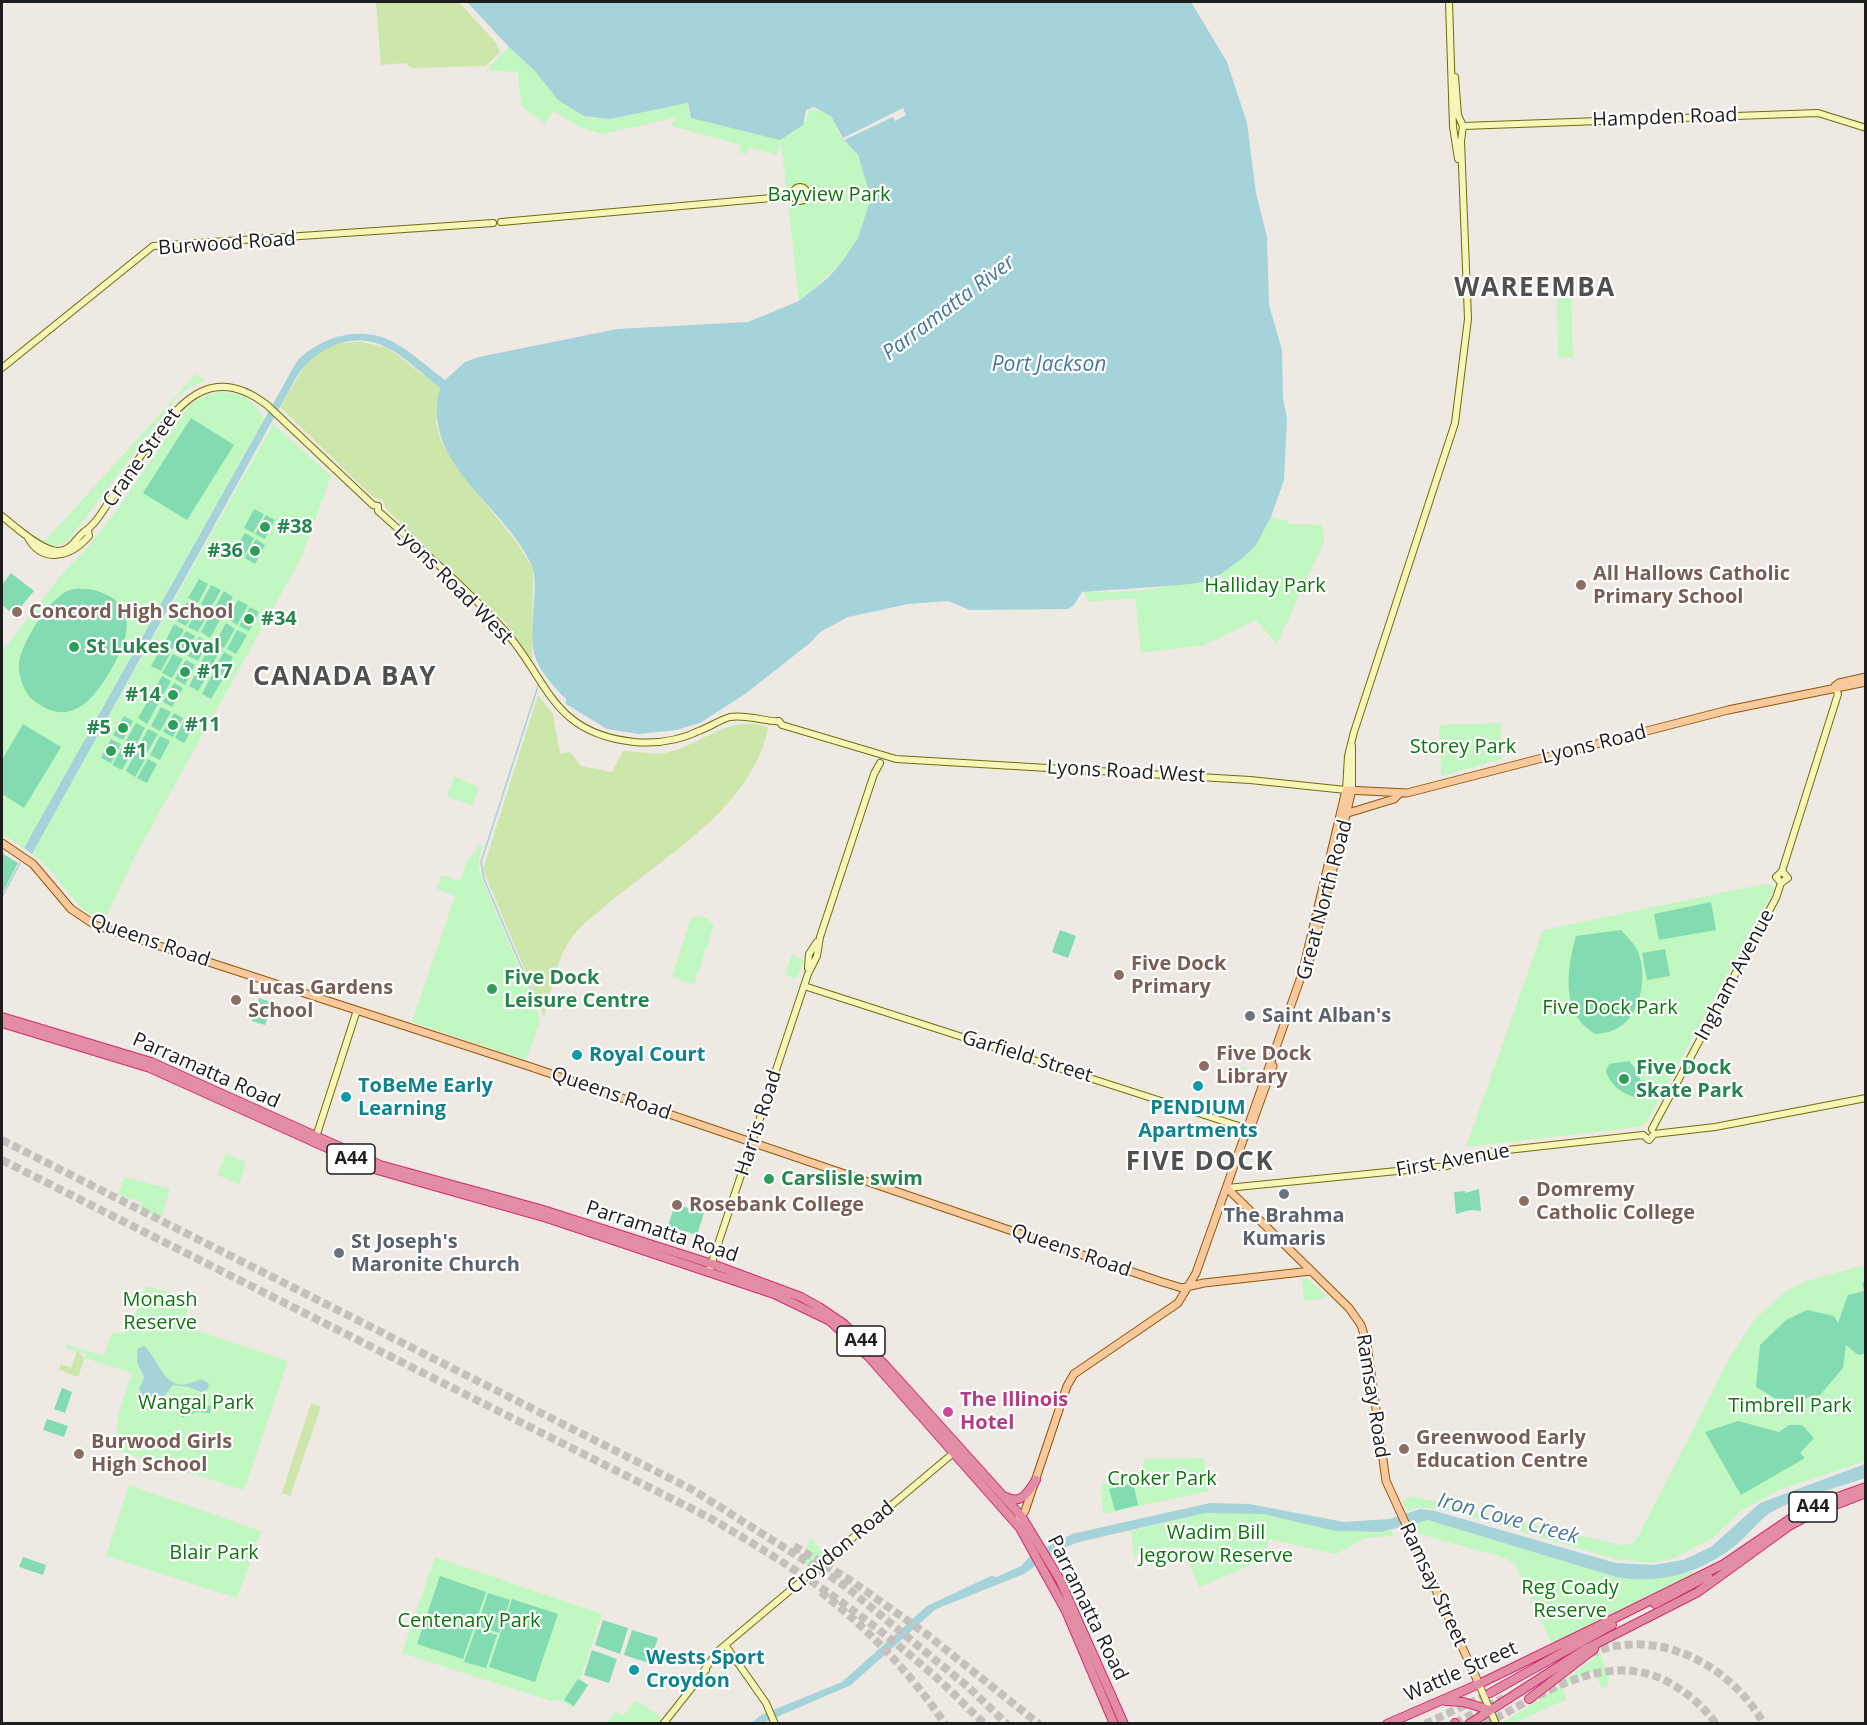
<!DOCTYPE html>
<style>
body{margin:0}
#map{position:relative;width:1867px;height:1725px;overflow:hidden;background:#eee9e3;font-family:"Open Sans",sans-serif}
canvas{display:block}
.frame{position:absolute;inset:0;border:3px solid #1d1d1d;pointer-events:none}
</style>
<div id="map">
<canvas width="1867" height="1725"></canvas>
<div class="frame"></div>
</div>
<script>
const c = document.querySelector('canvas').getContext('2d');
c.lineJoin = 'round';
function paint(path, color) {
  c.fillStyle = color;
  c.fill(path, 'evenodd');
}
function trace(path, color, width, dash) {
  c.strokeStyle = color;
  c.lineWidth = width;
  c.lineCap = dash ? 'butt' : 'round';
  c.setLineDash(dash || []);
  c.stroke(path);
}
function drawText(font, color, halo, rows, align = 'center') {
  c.font = font + ' "Open Sans",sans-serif';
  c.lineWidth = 4.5;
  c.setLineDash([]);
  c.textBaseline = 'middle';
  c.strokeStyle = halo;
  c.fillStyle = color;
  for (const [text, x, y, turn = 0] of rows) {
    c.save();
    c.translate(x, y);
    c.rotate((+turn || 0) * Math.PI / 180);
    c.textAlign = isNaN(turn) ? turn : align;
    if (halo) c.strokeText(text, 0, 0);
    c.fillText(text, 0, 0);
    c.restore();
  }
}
paint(new Path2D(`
 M376 2H459L497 44 500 52 486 66 411 68 405 63 381 65Z
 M362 342 388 348 440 388 436 423 441 441 458 469 517 543 533 569 532 660 505 622 386 509 383 500 373 497 280 407C304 370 310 341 362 342Z
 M538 695 553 714 560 754 570 752 581 766 612 772 623 751C636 751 653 755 665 753 704 745 726 714 768 727 754 805 667 855 610 902 597 913 583 923 573 936 556 957 552 992 544 1017L483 869Z
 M77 1350 84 1359 78 1377 59 1370 61 1364 71 1368Z
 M311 1403 321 1407 290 1496 282 1493Z`), '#cde7aa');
paint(new Path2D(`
 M509 47 535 71 558 100 589 118 610 119 688 103 689 116 806 121 809 109 827 112C835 120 836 131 843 139 847 145 855 150 858 157 863 167 869 180 870 192 874 235 830 277 799 301L781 141 777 155 749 147 746 154 739 152 741 145 672 126 675 118H673L603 134 582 128 553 111 545 124 521 106 518 72 486 70Z
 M1557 298H1571L1573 358 1558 357Z
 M196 374 206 381 192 386 176 398 67 542C58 546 50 547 42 540H46Z
 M221 392C243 393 254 401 264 419L24 848 2 834V652L63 573 88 547 117 510 188 406 205 396Z
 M273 424 331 476 301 558 135 856 104 921C66 905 63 875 32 854Z
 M1271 517 1288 521V524L1322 525 1324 542 1277 644 1256 620 1204 645 1141 653 1135 598 1089 602 1084 592C1127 594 1209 587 1242 559 1256 548 1263 532 1271 517Z
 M1501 723 1502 759 1441 776 1439 725Z
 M454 776 479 788 473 805 447 797Z
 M478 845 482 846 478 862 482 879 536 1007 540 1021 526 1060 412 1022 455 896 437 889 441 875 460 881 467 861 476 851Z
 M1765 884 1773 885V891L1646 1123 1638 1127 1466 1147 1543 930Z
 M699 916 708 919 714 925 694 984 672 977 691 918Z
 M792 955 804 960 796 979 785 975Z
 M1234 1064 1259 1073 1255 1084 1230 1076Z
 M226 1154 246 1162 239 1184 217 1175Z
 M124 1177 170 1189 161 1217 140 1209 142 1202 118 1195Z
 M1865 1265V1461L1779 1490 1741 1511 1713 1538 1674 1558 1653 1563 1615 1559 1448 1510 1417 1507 1408 1511 1402 1502 1412 1496 1620 1545 1632 1544 1638 1537 1730 1357 1755 1319 1784 1293 1803 1282Z
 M1302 1279H1308L1328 1298 1304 1301Z
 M146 1286 191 1298 183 1326 288 1361 244 1490 116 1450 118 1415 132 1373 85 1358 86 1354 65 1347 66 1344 104 1356 112 1332 121 1334 129 1330Z
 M1204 1458 1208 1491 1103 1514 1101 1485 1141 1472 1145 1459Z
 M129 1485 261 1531 237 1598 106 1556Z
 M1241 1512C1292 1515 1339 1538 1392 1531L1393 1536 1365 1538 1336 1554 1269 1539 1265 1559 1199 1587 1181 1547 1149 1549 1134 1556 1131 1531 1205 1513Z
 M1428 1520 1616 1577C1643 1582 1667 1579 1694 1571L1696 1575 1552 1645 1515 1564 1505 1558 1420 1534 1412 1523Z
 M810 1538 825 1554 811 1566 802 1563Z
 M435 1557 602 1614 580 1679 589 1685 573 1708 561 1700 551 1701 402 1653Z
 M1600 1653 1609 1678 1608 1685 1602 1688 1594 1671 1561 1687 1567 1699 1514 1723H1502L1548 1694Z
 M636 1700 661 1717 656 1723H607L615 1712 623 1716Z`), '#c1f7c1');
paint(new Path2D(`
 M191 418 234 445 187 520 143 493Z
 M254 509 264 514 253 533 244 528Z
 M266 515 275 520 265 539 255 534Z
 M245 533 254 538 244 557 234 552Z
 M256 539 265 545 255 564 245 558Z
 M11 573 34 591 14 615 2 605V585Z
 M199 579 208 584 198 603 188 598Z
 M211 585 221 590 210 609 201 604Z
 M89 589C141 600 131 638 109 673 91 703 68 728 33 700 24 693 18 675 19 663 21 643 51 595 70 590 76 588 83 589 89 589Z
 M224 591 233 597 222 616 213 611Z
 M238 600 248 605 237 625 228 619Z
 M187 602 197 607 186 626 177 621Z
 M250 607 259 612 249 631 239 626Z
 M199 608 208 613 198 632 188 627Z
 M211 613 221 618 210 638 201 632Z
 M226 623 235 629 224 648 215 643Z
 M174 624 184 630 173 649 164 644Z
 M237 630 247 635 236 654 227 649Z
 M186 631 195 636 185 655 175 650Z
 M199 637 208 642 198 661 188 656Z
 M211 644 220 650 210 669 200 664Z
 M162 647 171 652 161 671 151 666Z
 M224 652 233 657 223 676 213 671Z
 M173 654 183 659 172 678 162 673Z
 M186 660 195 665 185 685 175 679Z
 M199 667 209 672 198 691 189 686Z
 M212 675 222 680 211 699 202 694Z
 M162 676 171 681 160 700 151 695Z
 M174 683 183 688 172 707 163 702Z
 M149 699 158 704 147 724 138 718Z
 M161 707 171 712 160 731 151 726Z
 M174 713 183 718 173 737 163 732Z
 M124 716 133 721 123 740 113 735Z
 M185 719 195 724 184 743 175 738Z
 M136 723 145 728 135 747 125 742Z
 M23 724 61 747 24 808 2 794V760Z
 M148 729 158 734 147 753 138 748Z
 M160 736 170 741 160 760 150 755Z
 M111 739 121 744 111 763 101 758Z
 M123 746 132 751 122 770 112 765Z
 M136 752 146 758 135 777 126 771Z
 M148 759 157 764 147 783 137 778Z
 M2 853 18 863 2 894Z
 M1711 902 1716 930 1659 940 1654 914Z
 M1060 930 1076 936 1068 958 1052 952Z
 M1621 930C1627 937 1635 944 1638 952 1648 977 1641 1019 1614 1030 1608 1033 1601 1033 1595 1034 1590 1030 1583 1026 1580 1021 1562 998 1569 961 1576 936Z
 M1665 949 1670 976 1647 980 1642 953Z
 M259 998 273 1003 265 1025 252 1021Z
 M1629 1061 1639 1073 1640 1080 1650 1082 1643 1095 1637 1098C1622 1093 1611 1087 1606 1071L1609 1064Z
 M1479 1189 1481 1211 1470 1210 1456 1214 1454 1192 1465 1191V1193Z
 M675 1204 704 1213 697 1235 668 1226Z
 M1865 1282V1354L1858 1355 1846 1345 1843 1368 1820 1395 1783 1403 1756 1387 1760 1345 1786 1320 1807 1310 1834 1316 1838 1323 1848 1295 1864 1291 1862 1283Z
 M62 1388 72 1392 65 1413 54 1409Z
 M195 1404 211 1406 210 1413 197 1412 181 1418 185 1410Z
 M47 1419 68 1426 64 1437 43 1430Z
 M1738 1421 1779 1432 1789 1425H1802L1814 1438 1800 1453 1805 1458 1741 1495 1705 1432Z
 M1133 1483 1138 1505 1115 1511 1109 1489Z
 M23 1557 46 1565 43 1575 19 1567Z
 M440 1576 486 1592 463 1659 417 1644Z
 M488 1593 510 1600 499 1633 477 1626Z
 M512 1599 558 1614 535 1682 489 1667Z
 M603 1620 628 1628 620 1654 595 1645Z
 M476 1628 497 1635 486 1668 464 1662Z
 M632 1630 658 1638 649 1663 624 1655Z
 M592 1650 617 1659 609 1683 584 1675Z
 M578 1679 588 1685 574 1706 564 1700Z`), '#83dbb1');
paint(new Path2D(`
 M467 2H1191L1227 62 1247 123 1256 193 1267 237 1269 305 1282 350 1283 398 1287 419 1284 480 1271 517 1256 545 1243 558 1219 575 1203 582 1181 585 1082 592 1074 605 1068 609 970 610 948 601 908 604 848 617 820 632 810 643 745 694 700 723 676 730 639 734 607 729 566 704V699C528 660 531 652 534 600 535 589 536 574 531 564 503 503 420 464 440 388 423 375 407 358 388 348 354 329 314 348 296 378L32 854 24 848 297 361C320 337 360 325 391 341 411 351 427 367 445 380L465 362 479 357 617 329 748 322 799 301 829 277 844 259 858 238 871 198 858 155 844 140 831 116 814 107 806 110 803 125 780 140 691 118 688 103 610 119 584 116 558 100 535 71 509 47Z
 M144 1346C158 1357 163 1390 188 1384 193 1383 197 1380 202 1379L209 1384 207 1390 201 1392 189 1387 173 1385 160 1401 143 1400 139 1388C147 1376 144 1376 138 1365 136 1361 138 1355 137 1349Z
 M1865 1464V1478C1835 1489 1798 1496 1770 1513 1757 1522 1748 1535 1736 1545 1701 1573 1660 1585 1616 1577L1428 1520 1381 1532 1336 1531 1263 1514 1205 1513 1079 1542 1058 1550 1024 1574 936 1609 851 1685 763 1723 750 1724 761 1715 842 1682 927 1606 991 1576 997 1577 1021 1566 1030 1556 1072 1534 1210 1503 1249 1504 1344 1522 1389 1519 1420 1509 1435 1511 1616 1563 1653 1565 1683 1560 1711 1547 1760 1503Z`), '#a5d3da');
paint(new Path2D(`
 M903 108 906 115 895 121 893 117 844 140 843 138Z`), '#eee9e3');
trace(new Path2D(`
 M2 897 20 863
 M537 1004 484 879 481 862 539 683`), '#a5d3da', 1.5);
trace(new Path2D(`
 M2 1140 693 1490 845 1586 967 1686 1007 1724
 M2 1160 710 1518C789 1564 863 1613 931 1673 950 1689 966 1707 985 1724
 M794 1546 853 1582 925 1633 1039 1724
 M821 1592C869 1630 910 1672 945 1724
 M1590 1654C1656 1625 1731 1665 1764 1724
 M1455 1723 1504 1698
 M1425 1724 1489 1694
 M1485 1724C1543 1694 1608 1647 1672 1684 1690 1695 1704 1707 1716 1724`), '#c4c0bb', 8, [8, 4]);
const secondary = new Path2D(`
 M1449 2 1453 127 1458 159
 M1455 77 1458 115 1463 126
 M1463 126 1818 113 1866 128
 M793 194a7 7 0 1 1 14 0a7 7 0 1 1-14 0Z
 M501 222 794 196
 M2 368 153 246 493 223
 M2 516C14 526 43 552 59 551 72 550 75 539 84 532 96 524 104 509 112 497 125 478 138 459 152 441 183 397 215 365 267 405L373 505 378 506V511C421 549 466 588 505 631 549 681 551 733 634 742 657 744 681 740 701 730 711 726 720 720 730 717 747 714 771 723 779 721L782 725 896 759 1250 780 1346 790 1348 756 1354 732 1455 423 1468 319 1461 141 1463 126
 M27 536C42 565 71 557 89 536L88 530
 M1352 790V746
 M1782 871 1838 694 1835 686
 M1781 883 1788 878 1782 871
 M1781 883 1776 877 1782 871
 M808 968 809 954 817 942
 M804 986 1251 1130
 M1652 1129 1776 898 1781 883
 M1654 1134 1715 1127 1866 1098
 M1643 1135 1649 1140 1654 1134
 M316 1137 357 1010
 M1227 1188 1447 1166 1489 1152 1643 1135
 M709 1271 808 974 817 956 820 937 874 774 880 763
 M726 1646 766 1703 775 1724
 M703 1672 718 1651 957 1450
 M1479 1684 1496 1724
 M663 1724 706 1670`);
const primary = new Path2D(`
 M1835 686 1839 683 1866 677
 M1348 813 1394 799 1399 794
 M2 843 33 864 71 909 95 925 531 1067 1159 1281 1182 1288 1204 1283 1311 1271
 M1328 890 1352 790
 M1306 974 1325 900
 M1248 1135 1273 1066
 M1227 1188 1349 1308 1361 1325 1367 1344 1386 1481 1479 1684
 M1016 1522 1025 1511 1067 1386 1074 1374 1178 1303 1196 1273 1302 974 1346 790 1407 793 1728 710 1866 682`);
const highway = new Path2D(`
 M2 1017 151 1062 380 1165 540 1209 712 1264 801 1297 819 1307 844 1324 886 1366 1022 1517 1060 1580 1124 1724
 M2 1023 150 1068 374 1169 547 1218 774 1294 830 1321 869 1357 1020 1528 1066 1611 1114 1724
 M1006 1497C1022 1505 1028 1492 1036 1480
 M1655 1604 1708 1576
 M1490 1693 1612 1625
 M1529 1699 1594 1649
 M1446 1701 1463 1702 1490 1710
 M1387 1724 1479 1684 1621 1615 1724 1564 1793 1517 1824 1502 1866 1487
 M1455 1724V1723
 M1469 1724 1584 1650 1698 1592 1789 1526 1809 1515 1866 1493`);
trace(secondary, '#6d6f08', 8);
trace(primary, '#915705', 9);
trace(highway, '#d22a72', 10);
trace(secondary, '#f7f5b8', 6);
trace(primary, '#f8c99d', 7);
trace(highway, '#e38da4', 8);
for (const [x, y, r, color] of [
 [265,527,6,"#2e9e5b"],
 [255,551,6,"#2e9e5b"],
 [1581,585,6,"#8d6e63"],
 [17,612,6,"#8d6e63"],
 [249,619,6,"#2e9e5b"],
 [74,647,6,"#2e9e5b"],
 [185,672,6,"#2e9e5b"],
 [173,695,6,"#2e9e5b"],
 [173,725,6,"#2e9e5b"],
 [123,728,6,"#2e9e5b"],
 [111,751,6,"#2e9e5b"],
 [1119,975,6,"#8d6e63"],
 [492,989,6,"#2e9e5b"],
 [236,1000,6,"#8d6e63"],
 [1250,1016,6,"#6b7280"],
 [577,1055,6,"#0f9aa8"],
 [1204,1066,6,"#8d6e63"],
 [1624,1079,6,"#2e9e5b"],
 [1198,1086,6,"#0f9aa8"],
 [346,1097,6,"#0f9aa8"],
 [769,1179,6,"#2e9e5b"],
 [1284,1194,6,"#6b7280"],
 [1524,1201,6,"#8d6e63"],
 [677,1205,6,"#8d6e63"],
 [339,1253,6,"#6b7280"],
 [948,1412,6,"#d1479c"],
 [1404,1449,6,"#8d6e63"],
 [79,1454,6,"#8d6e63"],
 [634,1670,6,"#0f9aa8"]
]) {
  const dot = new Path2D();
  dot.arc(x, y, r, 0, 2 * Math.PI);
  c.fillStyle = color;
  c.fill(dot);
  trace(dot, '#fff', 2);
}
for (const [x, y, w] of [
 [351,1159,48],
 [861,1341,48],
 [1813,1507,48]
]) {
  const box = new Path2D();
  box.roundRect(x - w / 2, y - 15, w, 30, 4.5);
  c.fillStyle = '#fff';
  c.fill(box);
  trace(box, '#1d1d1d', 1.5);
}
drawText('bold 18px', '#1d1d1d', null, [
 ["A44",351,1159],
 ["A44",861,1341],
 ["A44",1813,1507]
]);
drawText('20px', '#1d1d1d', '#fff', [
 ["Hampden Road",1665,118,-2],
 ["Burwood Road",227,244,-4],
 ["Crane Street",142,458,-54],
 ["Lyons Road West",453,585,45],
 ["Lyons Road",1594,745,-14],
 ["Lyons Road West",1126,772,3],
 ["Great North Road",1325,900,-75],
 ["Queens Road",150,941,19],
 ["Ingham Avenue",1735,975,-62],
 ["Garfield Street",1027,1057,17],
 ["Parramatta Road",206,1071,24],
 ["Queens Road",611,1094,19],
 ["Harris Road",759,1123,-72],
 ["First Avenue",1453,1161,-10],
 ["Parramatta Road",662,1232,18],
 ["Queens Road",1071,1251,19],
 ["Ramsay Road",1372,1396,81],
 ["Croydon Road",841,1548,-40],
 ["Ramsay Street",1433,1585,65],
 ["Parramatta Road",1087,1608,64],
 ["Wattle Street",1461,1672,-24]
]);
drawText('20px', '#0f770f', '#fff', [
 ["Bayview Park",829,195],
 ["Halliday Park",1265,586],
 ["Storey Park",1463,747],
 ["Five Dock Park",1610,1008],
 ["Monash",160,1300],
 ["Reserve",160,1323],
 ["Wangal Park",196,1403],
 ["Timbrell Park",1790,1406],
 ["Croker Park",1162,1479],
 ["Wadim Bill",1216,1533],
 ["Jegorow Reserve",1216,1556],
 ["Blair Park",214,1553],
 ["Reg Coady",1570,1588],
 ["Reserve",1570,1611],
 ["Centenary Park",469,1621]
]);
drawText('bold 20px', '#27864d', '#fff', [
 ["#38",277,527],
 ["#36",243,551,"right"],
 ["#34",261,619],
 ["St Lukes Oval",86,647],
 ["#17",197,672],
 ["#14",161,695,"right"],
 ["#11",185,725],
 ["#5",111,728,"right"],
 ["#1",123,751],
 ["Five Dock",504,978],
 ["Leisure Centre",504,1001],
 ["Five Dock",1636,1068],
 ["Skate Park",1636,1091],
 ["Carslisle swim",781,1179]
], 'left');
drawText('bold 20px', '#785e54', '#fff', [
 ["All Hallows Catholic",1593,574],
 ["Primary School",1593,597],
 ["Concord High School",29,612],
 ["Five Dock",1131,964],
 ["Primary",1131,987],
 ["Lucas Gardens",248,988],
 ["School",248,1011],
 ["Five Dock",1216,1054],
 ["Library",1216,1077],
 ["Domremy",1536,1190],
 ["Catholic College",1536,1213],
 ["Rosebank College",689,1205],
 ["Greenwood Early",1416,1438],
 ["Education Centre",1416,1461],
 ["Burwood Girls",91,1442],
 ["High School",91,1465]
], 'left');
drawText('bold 20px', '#5b616d', '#fff', [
 ["Saint Alban's",1262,1016],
 ["The Brahma",1284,1216,"center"],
 ["Kumaris",1284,1239,"center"],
 ["St Joseph's",351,1242],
 ["Maronite Church",351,1265]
], 'left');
drawText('bold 20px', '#0d838f', '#fff', [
 ["Royal Court",589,1055],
 ["ToBeMe Early",358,1086],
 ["Learning",358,1109],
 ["PENDIUM",1198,1108,"center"],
 ["Apartments",1198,1131,"center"],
 ["Wests Sport",646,1658],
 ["Croydon",646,1681]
], 'left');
drawText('bold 20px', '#b23c85', '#fff', [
 ["The Illinois",960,1400],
 ["Hotel",960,1423]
], 'left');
drawText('italic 21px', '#47789a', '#fff', [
 ["Parramatta River",949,308,-37],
 ["Port Jackson",1049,365],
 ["Iron Cove Creek",1508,1519,15]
]);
c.letterSpacing = '1.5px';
drawText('bold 26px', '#505050', '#fff', [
 ["WAREEMBA",1535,289],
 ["CANADA BAY",345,678],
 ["FIVE DOCK",1200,1163]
]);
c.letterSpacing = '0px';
</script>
